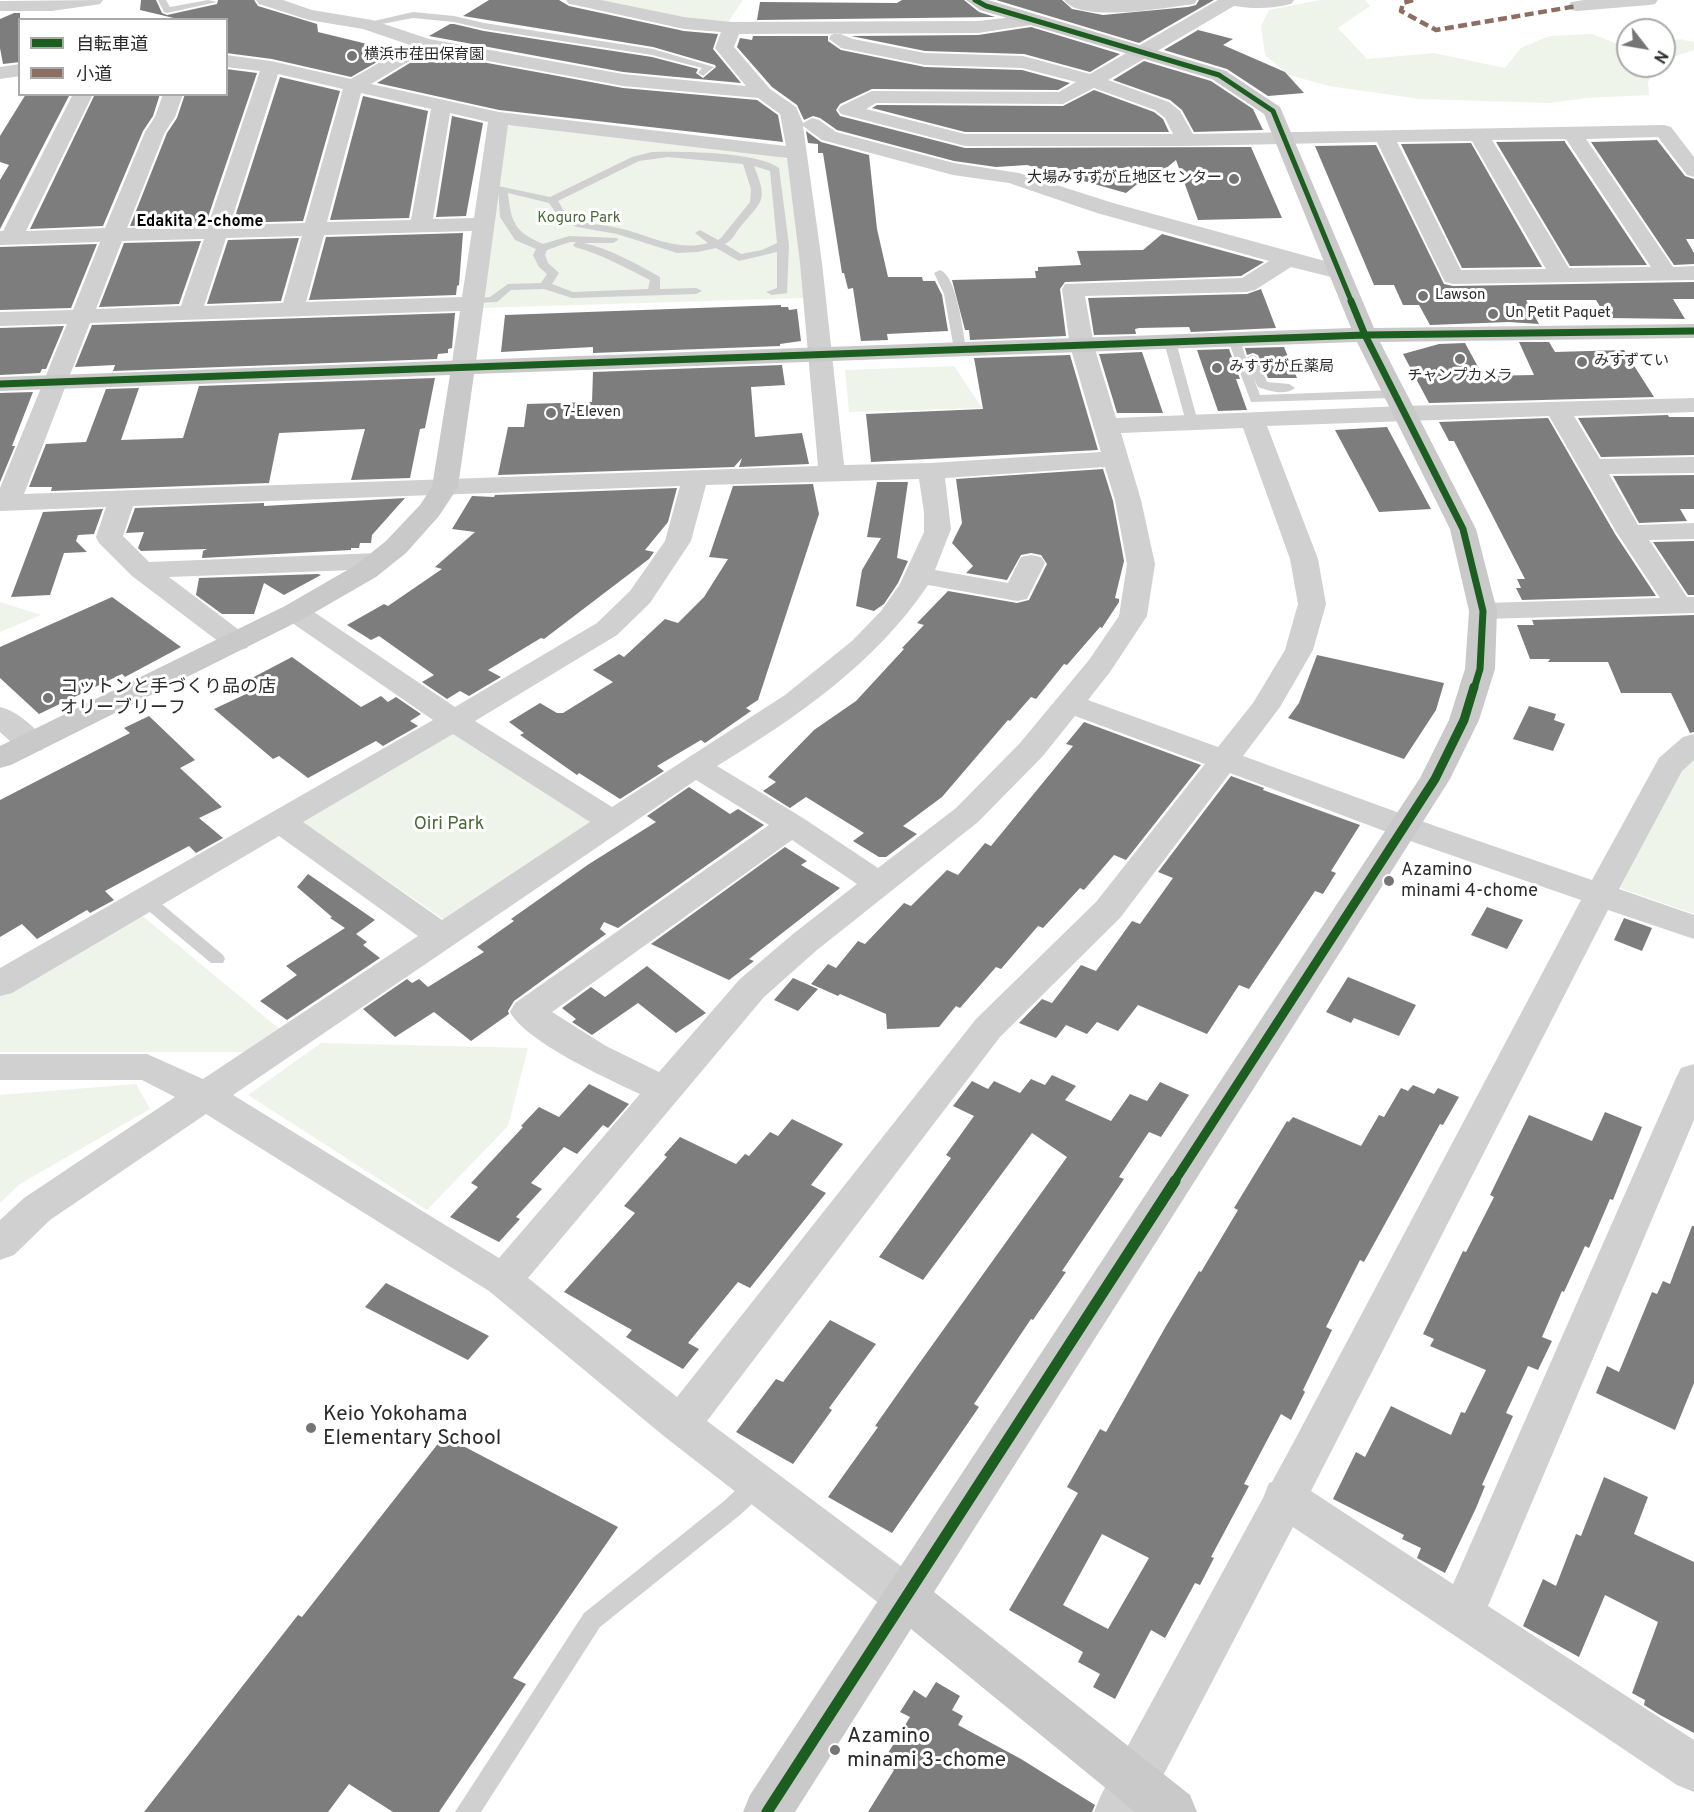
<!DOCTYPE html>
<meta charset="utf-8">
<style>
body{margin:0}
#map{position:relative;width:1694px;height:1812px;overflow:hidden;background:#fff;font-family:Overpass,"Noto Sans JP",sans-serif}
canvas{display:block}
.legend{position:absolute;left:18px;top:18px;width:210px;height:78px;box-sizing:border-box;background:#fff;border:2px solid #aaa;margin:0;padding:8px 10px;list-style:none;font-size:18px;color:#2b2b2b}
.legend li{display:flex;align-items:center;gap:12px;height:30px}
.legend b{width:30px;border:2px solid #aaa}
.north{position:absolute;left:1616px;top:18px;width:60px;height:60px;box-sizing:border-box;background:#fff;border:2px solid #aaa;border-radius:50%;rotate:121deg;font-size:16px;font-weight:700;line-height:24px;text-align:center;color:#2b2b2b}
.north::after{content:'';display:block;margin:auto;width:21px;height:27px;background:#757575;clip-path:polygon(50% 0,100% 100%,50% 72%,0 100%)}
</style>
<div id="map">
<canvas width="1694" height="1812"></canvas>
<ul class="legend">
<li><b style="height:8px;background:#1b5e20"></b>自転車道</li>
<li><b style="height:8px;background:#8d6e63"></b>小道</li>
</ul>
<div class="north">N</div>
</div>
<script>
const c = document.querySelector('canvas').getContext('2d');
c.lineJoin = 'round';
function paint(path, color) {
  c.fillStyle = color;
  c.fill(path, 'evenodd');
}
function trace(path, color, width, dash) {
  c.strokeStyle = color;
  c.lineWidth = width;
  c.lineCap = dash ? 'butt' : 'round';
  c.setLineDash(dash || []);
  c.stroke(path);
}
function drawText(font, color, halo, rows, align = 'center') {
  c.font = font + ' Overpass,"Noto Sans JP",sans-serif';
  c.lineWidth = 6;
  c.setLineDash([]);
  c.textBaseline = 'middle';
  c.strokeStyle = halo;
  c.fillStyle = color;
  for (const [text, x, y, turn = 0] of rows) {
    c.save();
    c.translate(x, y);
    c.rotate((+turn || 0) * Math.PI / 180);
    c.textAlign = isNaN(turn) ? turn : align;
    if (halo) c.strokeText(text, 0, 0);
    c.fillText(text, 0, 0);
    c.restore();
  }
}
paint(new Path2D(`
 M600 0H743L728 22 677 16Z
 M1320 0H1365L1370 6 1338 28 1367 59 1434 53 1505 68 1521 48 1549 36 1592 34 1615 43H1628V66H1658L1648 82 1649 95 1586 98 1550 103 1420 99 1329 86 1289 75 1265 55 1261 26 1269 10Z
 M1679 39 1694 42V50L1664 60V42Z
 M517 123 774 155 789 160 804 298 480 308 503 128Z
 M954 366 982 408 849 412 845 370Z
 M0 602 41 615 0 632Z
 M452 730 593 824 449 923 297 819Z
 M1694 754V914L1620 888 1670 786Z
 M140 914 282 1031 244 1052H0V996Z
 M321 1043 528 1048 508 1126 427 1210 248 1095Z
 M136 1084 150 1109 20 1184 0 1203V1095Z`), '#eef4e9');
paint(new Path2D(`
 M141 0H156L162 13 167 15 217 4 218 0H254L258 6 317 24 318 32 396 51 351 77 272 59 226 53V20H182L140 10Z
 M489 0H559L569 6 684 31 718 34 713 49 741 83 623 72 429 36 450 24H454L484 31 652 57 698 69 696 73 703 78 716 67 715 65 653 47 463 16Z
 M902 0H964L979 12 995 17 757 20 760 2 897 3Z
 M996 0H1062L1072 9 1103 15 1188 7 1196 5 1199 0H1214L1139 43Z
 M14 13H20V62L3 64 0 48V19Z
 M1031 27 1120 54 1090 72 1024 54 925 51 851 36 978 35Z
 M1198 30 1233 39 1223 45 1285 72 1304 93 1268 96 1227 69 1164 50Z
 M753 36H828V41L841 50 925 67 1022 70 1070 83 1058 90 872 89 840 104 836 110 840 116 965 148 1251 147 1282 218 1198 220 1176 160 1153 179 1146 177 1126 193 1027 165 996 167 954 161 837 130 820 118 813 116 804 120 797 105 772 87 737 47 740 38 752 40Z
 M428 52 623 88 757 100 778 115 783 142 499 110 377 83Z
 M1144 61 1211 81 1253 109 1263 130 1194 132 1182 110 1170 100 1113 80Z
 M226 69 257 73 206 223 130 226 167 133 177 118 185 94H226Z
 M280 77 340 91 303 221 233 223Z
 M1094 90 1154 112 1163 119 1169 132H965L872 108 877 105 1063 106Z
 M26 94H70L0 229V180L9 165 0 162V136Z
 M160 94 153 116 143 131 103 226 30 229 94 96Z
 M363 96 428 111 409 218 330 220Z
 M452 116 483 123 466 216 436 217Z
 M806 131 821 142 869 155 877 229 888 277H922L923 281H935L942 295 948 331 887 334 888 340 861 341 853 288 848 289 844 273H842L823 153H818V144L808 143Z
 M1657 140 1685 176 1694 179V239H1686L1694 253V264L1674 265 1591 142Z
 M1565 141V142L1647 265 1570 266 1496 142Z
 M1471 143 1542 267 1462 268 1401 144Z
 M1376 145 1444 284 1453 286 1694 282V299H1673L1685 319 1607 318 1596 300H1526L1539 324 1509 322 1430 325 1419 305H1403L1394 285H1374L1315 146Z
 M463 233 459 285 457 286 456 295 309 300 326 237Z
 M1162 234 1264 262 1241 276 1065 282 1060 289 1066 336 970 340 969 330H965L952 280 1036 278 1035 271H1038V267L1081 265 1077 251 1143 250Z
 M299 238 281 301 207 304 228 240Z
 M201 241 179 304 99 307 124 243Z
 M97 244 71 308 0 310V247Z
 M1261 289 1276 328 1191 332 1189 327 1139 328 1135 329 1136 334 1094 335 1088 298 1247 294Z
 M781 305V307H788L789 310 797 309 801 341 780 344V346L593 353V347L501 352 505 315Z
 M455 313 452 348 448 349V353L438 354 437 359 113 371 115 365 75 367 92 325Z
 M64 326 46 369H42L40 373 0 375V328Z
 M1519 342H1549L1555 352 1624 350 1654 397 1429 403 1403 354 1439 344 1465 343 1483 376 1534 375Z
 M1284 347 1297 378H1268L1258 355 1253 353 1247 355 1245 348Z
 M1229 349 1240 379H1236L1247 410 1218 411 1197 350Z
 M1142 352 1163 413H1117L1099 354Z
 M1070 355 1098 450 871 462 866 414 983 409 974 358Z
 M782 365 785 385 751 387 755 437 802 433 809 464 739 467 742 458 734 467 498 475 508 427H524L527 404 592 402 593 372Z
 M435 378 425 428 420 429 410 478 351 480 365 429 279 433 269 483 51 491 52 487H29L46 444 86 442 106 389 139 388 121 440 183 438 199 386Z
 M33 392 12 446H15L0 482V393Z
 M1668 415 1669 417H1694V455L1601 457 1578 418Z
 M1548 418 1615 534 1656 596 1522 600 1516 588H1521L1517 579H1525L1454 441H1449L1439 422Z
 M1387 427 1431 509 1379 512 1335 430Z
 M1103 469 1113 501 1124 561 1115 598 1119 599V602L1102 628 1100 627 1067 665 1064 664 1036 699 1031 697 1010 721 1008 720 942 797 903 826 917 834 886 857H879L853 841 864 833 806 797 790 808 763 791 776 782 768 777 814 730 856 701 904 649 902 648 924 625 917 623 948 591 1017 603 1029 600 1047 564 1041 555 1031 553 1021 555 1007 580 966 573 973 566 952 543 962 523 956 479Z
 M1694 475V509H1680L1687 521 1639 523 1613 476Z
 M877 482H908L897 558 908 561 898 583 884 604 874 611 856 606 862 570 881 538 867 537Z
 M813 484 819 514 758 700 746 708 751 711 705 743 701 740 657 766 664 771 620 799 579 773 577 775 520 735 524 733 509 722 540 703 557 713H563L613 682 593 670 619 654 624 657 665 619 678 623 704 597 728 559 709 557 733 486Z
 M677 488 668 522 645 550 654 552 649 559 544 639 541 638 488 670 501 677 469 696 460 691 447 699 422 682 434 675 379 636 371 640 347 625 384 604 388 606 442 569 435 567 475 532 452 529 472 496 494 497 495 495Z
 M405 498 372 535 371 543H360L359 548H351V550L202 558 203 551 207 549 141 551 138 548 144 532 126 533 135 508 264 503V506Z
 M103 509 94 534 78 535 76 541 87 552 64 553 50 595 11 597 43 512Z
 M1694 541V595H1688L1653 542Z
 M318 574 321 575 284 595 264 583 254 614H222L196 595 199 578Z
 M112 597 181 647 125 677 122 674 39 714 0 678V647Z
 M1694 615V732L1690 733 1671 693H1621L1608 662H1548L1550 659H1530L1517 625H1534L1532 620Z
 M1317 655 1444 683 1436 710 1404 759 1288 718 1299 703Z
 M292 657 361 707 381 696 388 702 396 697 421 714 410 721 418 726 383 746 376 741 308 778 279 756 273 759 214 709 261 687 250 679Z
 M1529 706 1556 714 1554 720 1565 724 1553 751 1513 739Z
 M149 716 195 760 180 768 222 807 199 818 223 838 196 853 189 846 105 891 114 900 90 913 87 910 37 939 22 924 0 937V800L130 733 124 728Z
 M1084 722 1201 765 1126 860 1114 855 1084 890 1080 888 1043 928 1038 926 1001 969 996 967 960 1008 956 1006 939 1027 887 1029 886 1014 840 994 838 996 811 984 828 964 836 968 858 941 865 944 904 903 911 906 947 870 958 875 985 843 991 846 1073 746 1066 744Z
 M1231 776 1264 788 1263 790 1360 825 1331 871 1336 873 1323 894 1315 891 1249 989 1239 985 1207 1034 1138 1005 1118 1031 1097 1022 1087 1034 1066 1025 1056 1038 1019 1023 1042 999 1052 1003 1081 965 1096 971 1132 921 1140 924 1173 878 1158 872Z
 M689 787 730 814 738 809 764 825 618 928 604 922 600 929 606 934 514 1001 508 1011 509 1014 471 1041 434 1012 395 1037 363 1009 407 979 412 983 419 979 428 987 484 952 477 947 514 921 511 919 589 864 656 822 647 816Z
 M785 847 807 861 801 865 840 888 749 959 754 961 729 980 651 944Z
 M308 874 375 920 356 934 367 942 363 945 380 958 287 1020 260 1001 297 975 286 966 345 928 330 918 332 917 297 887Z
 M1487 907 1523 920 1507 949 1471 935Z
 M1624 918 1652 928 1642 951 1614 940Z
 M647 966 706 1013 676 1033 638 1003 592 1035 572 1022 576 1019 562 1008 591 987 605 997Z
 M1348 977 1416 1005 1399 1036 1354 1018 1351 1023 1326 1012Z
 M793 978 818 989 798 1011 774 1000Z
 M1052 1075 1076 1086 1065 1100 1111 1121 1130 1094 1147 1101 1160 1082 1189 1095 1161 1137 1149 1132 1119 1177 1124 1179 1062 1271 1066 1272 1033 1320 1031 1319 974 1404 979 1407 892 1533 828 1497 878 1427 875 1426 913 1372 1067 1157 1032 1133 923 1280 879 1257 951 1158 946 1155 974 1116 953 1106 972 1081 988 1089 994 1081 1020 1093 1031 1079 1045 1085Z
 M589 1084 629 1104 608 1128 603 1125 577 1154 564 1147 531 1183 542 1189 516 1217 520 1219 499 1242 450 1217 478 1187 471 1183 523 1127 521 1126 539 1107 559 1117Z
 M1413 1085 1434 1094 1438 1088 1459 1097 1443 1125 1440 1124 1364 1262 1360 1260 1326 1327 1332 1330 1303 1390 1305 1392 1291 1420 1281 1414 1244 1484 1249 1486 1211 1557 1214 1558 1200 1585 1195 1583 1165 1638 1151 1630 1115 1699 1093 1687 1100 1674 1078 1662 1083 1652 1009 1610 1078 1493 1067 1487 1100 1429 1106 1432 1166 1326 1199 1271 1201 1272 1238 1210 1234 1208 1287 1121 1289 1122 1293 1117 1361 1146 1379 1115 1384 1117 1401 1088 1408 1091ZM1102 1534 1149 1558 1108 1629 1063 1605Z
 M1605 1112 1642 1127 1613 1200 1610 1199 1589 1248 1585 1246 1564 1292 1562 1291 1542 1337 1552 1341 1538 1370 1528 1366 1506 1413 1513 1416 1482 1485 1485 1486 1476 1508 1445 1573 1417 1558 1421 1548 1402 1539 1404 1535 1333 1499 1356 1452 1365 1457 1391 1406 1451 1435 1461 1412 1465 1413 1486 1370 1430 1346 1434 1339 1423 1334 1463 1251 1466 1252 1494 1197 1490 1195 1529 1115 1592 1141Z
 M792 1119 843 1144 811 1185 826 1193 750 1288 738 1282 688 1343 699 1349 683 1369 626 1337 632 1330 564 1292 635 1213 624 1206 667 1157 664 1155 680 1137 736 1164 745 1154 749 1156 770 1132 778 1136Z
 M1692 1226H1694V1383L1675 1430 1596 1393 1607 1366 1619 1372 1652 1292 1657 1294 1663 1281 1670 1284Z
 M386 1283 489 1336 468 1360 365 1307Z
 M830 1320 876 1344 829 1408 832 1410 793 1464 736 1432 776 1379 783 1382Z
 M444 1436 618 1527 513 1678 526 1684 439 1812H393L349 1784 328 1812H144L298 1615 302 1617Z
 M1604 1477 1648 1497 1634 1534 1694 1562V1733L1660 1715 1644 1705 1645 1700 1632 1693 1658 1622 1605 1595 1579 1657 1523 1626 1543 1579 1556 1586 1576 1534 1581 1536Z
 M936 1682 960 1696 952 1710 963 1716 958 1725 1021 1759 1095 1805 1092 1812H868L894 1770 882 1763 910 1717 900 1712 914 1690 926 1698Z`), '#7d7d7d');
paint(new Path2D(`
 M158 0H166L170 7 208 0 217 2 167 13 164 12Z
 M413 12 454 16 484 23 653 49 714 67 703 76 698 73 702 68 652 55 484 29 454 22 413 18 366 27 361 24Z
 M652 152C680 151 758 152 779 168L789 245 787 293 772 295 766 292 777 288V252L739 261 716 248 698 252 677 253 617 234 577 227 560 219 549 203 508 193C511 223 515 232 543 244L569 236 617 238 618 240 613 243H583C608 248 637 264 660 277V289L696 288 702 291 696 294 572 298 544 289 511 290 497 302 468 303V299L490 297 508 284 541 283 547 274 539 267 533 255 536 249 515 240 500 217 498 186 550 197 632 157ZM668 157 743 164 751 189 750 202 721 238 718 240 700 230 695 233 708 243C675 252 650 235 618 228 604 224 586 225 573 219 565 215 562 207 558 201L639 161ZM754 166 770 171 777 243 762 250 741 254 725 244C734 239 735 233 741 226 763 200 768 201 754 166ZM570 242H576L573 245 575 247C601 254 626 268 650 280L648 289 573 292 552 284 559 273 548 263 545 255 547 250Z
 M940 270C957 276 963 332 966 349L964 352H956L954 349 944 294 934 273Z
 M1234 336 1240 340 1246 358 1252 355 1256 356 1267 382 1289 384 1295 388C1285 396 1269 391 1258 387L1254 379 1260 395 1394 390 1400 394 1394 398 1251 402 1228 340Z
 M1170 338 1176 342 1198 422 1196 425H1188L1186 422 1164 342Z
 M145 893 151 895 223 955 225 959 223 963H211L139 903 137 899 139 895Z
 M758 1474 766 1477 769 1484 766 1491 740 1515 600 1627 481 1812H455L584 1613 724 1501 750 1477Z`), '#d0d0d0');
paint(new Path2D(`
 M103 0 100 4 94 5 51 11H0V1Z
 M256 0H283L312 10 372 20 429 39 623 74 746 86 715 48 721 32 684 29 575 5 569 4 566 0H601L684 17 732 22 978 21 1032 15 1038 16 1041 20 1038 24 978 33 739 34 734 47 770 89 796 107 803 123 812 118 819 120 836 132 954 163 1019 173 1113 203 1347 267 1350 272 1347 277 1339 279 1291 267 1255 290 1247 292 1085 296 1094 346 1116 418 1403 406 1694 398V412L1574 416 1600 459 1694 457V473L1609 474 1638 525 1694 523V539L1649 540 1687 597H1694V613L1483 619 1473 617 1469 611 1473 605 1483 603 1660 598 1617 533 1549 416 1267 426 1318 559 1326 604 1313 650 1280 707 1243 756 1438 827 1592 880 1659 758 1683 737 1694 734V760L1682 771 1619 889 1694 915V939L1608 910 1311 1491 1453 1584 1676 1078 1681 1068 1694 1064V1120L1488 1606 1694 1740V1792L1677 1785 1293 1527 1144 1812H1094L1101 1795 1263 1498 1269 1483 1272 1482 1298 1434 1581 900 1416 843 1230 773 1120 918 1000 1037 707 1421 921 1581 927 1596 921 1611 905 1617 889 1611 665 1437 489 1291 206 1114 50 1220 14 1255 0 1260V1220L24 1198 175 1097 142 1080H0V1054H147L203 1079 418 936 279 836 12 993 0 996V968L433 720 285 618 281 612 285 606 295 604 305 606 455 707 597 623 630 591 665 541 680 486 133 506 123 536 149 562 378 553 388 555 392 561 388 567 378 569 169 577 247 636 251 642 247 648 237 651 227 648 132 576 99 543 96 537 106 507 0 511V488L67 324 0 326V312L73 310 100 242 0 245V231H3L73 94H93L26 231 105 228 145 132 155 117 163 94H183L175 117 165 132 127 228 208 225 260 71 226 67V55L271 61 351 79 410 45 363 29 309 20 259 4ZM428 50 623 86 758 98 780 114 786 146 499 112 371 84ZM278 74 343 89 305 223 230 225ZM361 93 431 109 411 220 327 222ZM450 113 488 122 474 218 433 219ZM508 125 787 158 800 263 818 466 24 494 90 323 460 311 451 369 454 374 463 376 472 374 475 369ZM803 126 822 140 953 175 1009 183 1097 213 1269 261 1242 278 1065 284 1062 289 1070 346 1101 452 931 463 844 465 822 263ZM472 231 462 297 306 302 324 235ZM302 236 283 303 204 306 226 238ZM204 239 181 306 96 309 122 241ZM1243 428 1290 559 1298 604 1285 650 1253 703 1218 747 1088 700 1110 672 1147 616 1155 564 1141 500 1121 433ZM1105 467 1115 500 1127 564 1119 616 1089 660 1020 743 956 808 878 868 803 818 717 766C797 717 875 664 928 585L1017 601 1027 599 1045 563 1041 557 1031 555 1021 557 1008 583 935 570 951 529 945 478ZM919 479 924 512V532L900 584 881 611 852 641 785 695 612 807 475 721 617 635 650 603 691 541 706 485ZM1075 716 1205 764 1096 902 976 1019 677 1397 528 1278 764 997 817 950 978 822 1042 757ZM453 734 590 822 442 920 303 822ZM696 780 769 825 515 1003 510 1012C526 1042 608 1079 640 1094L499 1258 233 1095ZM792 840 857 884 793 934 740 979 659 1072 606 1046 552 1012Z
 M1064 0H1197L1194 4 1188 5C1162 8 1080 23 1064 0Z
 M1218 0H1294L1291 4C1272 9 1253 9 1234 6L1108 80 1169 102 1180 111 1193 134 1664 125 1671 127 1694 157V177L1687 175 1658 137 1586 139 1673 267 1694 266V280L1453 284 1445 282 1377 142 1186 146H965L841 114 838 110 841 106 872 91 1059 92 1076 82 1022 68 925 65 841 48 829 39 831 35 838 33 853 39 925 53 1023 56 1090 74ZM1094 88 1155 110 1165 118 1173 134H965L866 109 876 103 1063 104ZM1566 139 1651 267 1569 268 1492 140ZM1472 141 1546 269 1461 270 1397 142Z
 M1584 0H1658L1655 4 1649 5 1577 11 1571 10 1568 6 1571 2Z
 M20 64V76L0 79V67Z
 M0 707C17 711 37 728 46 743L42 750C21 755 15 745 0 732Z`), '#d0d0d0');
paint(new Path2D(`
 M966 0H988L1226 71 1280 107 1374 328 1694 324V338L1380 342 1476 529 1497 611 1495 669 1479 720 1450 779 934 1592 1190 1795 1197 1812H1135L911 1629 795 1812H743L750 1795 1420 778 1449 720 1465 669 1469 611 1450 529 1357 342 474 374 458 487 439 516 406 553 376 577 305 618 11 765 0 768V746L285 606 356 565 386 541 420 505 432 487 450 375 0 391V377L1351 328 1264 114 1212 79 980 10Z`), '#c9c9c9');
trace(new Path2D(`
 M1413 0 1403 3 1401 11 1436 30 1577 6`), '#8d6e63', 4.5, [9, 4.5]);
trace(new Path2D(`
 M975 0 986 6 1219 75 1273 111 1352 303`), '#1b5e20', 5);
trace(new Path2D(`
 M1351 301 1365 335 1463 529 1483 611 1480 669 1474 689
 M0 384 1365 335 1694 331`), '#1b5e20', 7);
trace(new Path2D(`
 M1174 1182 1435 779 1464 720 1474 687`), '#1b5e20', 9);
trace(new Path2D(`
 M767 1812 1175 1181`), '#1b5e20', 11);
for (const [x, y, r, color] of [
 [352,56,6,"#757575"],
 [1234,179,6,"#757575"],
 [1423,296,6,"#757575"],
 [1493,314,6,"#757575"],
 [1460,359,6,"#757575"],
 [1582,362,6,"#757575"],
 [1217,368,6,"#757575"],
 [551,413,6,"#757575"],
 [48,698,6,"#757575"],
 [1389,881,6,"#757575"],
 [311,1428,6,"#757575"],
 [835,1750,6,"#757575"]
]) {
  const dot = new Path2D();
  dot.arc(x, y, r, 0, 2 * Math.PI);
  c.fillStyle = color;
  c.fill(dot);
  trace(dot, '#fff', 2);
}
drawText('15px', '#2b2b2b', '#fff', [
 ["横浜市荏田保育園",364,56],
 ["大場みすずが丘地区センター",1222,179,"right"],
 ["Lawson",1435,296],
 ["Un Petit Paquet",1505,314],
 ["みすずてい",1594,362],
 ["みすずが丘薬局",1229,368],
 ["チャンプカメラ",1460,377,"center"],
 ["7-Eleven",563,413]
], 'left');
drawText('15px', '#496a36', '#fff', [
 ["Koguro Park",579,219]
]);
drawText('bold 16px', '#000', '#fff', [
 ["Edakita 2-chome",200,223]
]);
drawText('18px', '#2b2b2b', '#fff', [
 ["コットンと手づくり品の店",60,688],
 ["オリーブリーフ",60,709],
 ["Azamino",1401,871],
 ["minami 4-chome",1401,892]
], 'left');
drawText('18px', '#496a36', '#fff', [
 ["Oiri Park",449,825]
]);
drawText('21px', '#2b2b2b', '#fff', [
 ["Keio Yokohama",323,1416],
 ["Elementary School",323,1440],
 ["Azamino",847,1738],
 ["minami 3-chome",847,1762]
], 'left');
</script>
